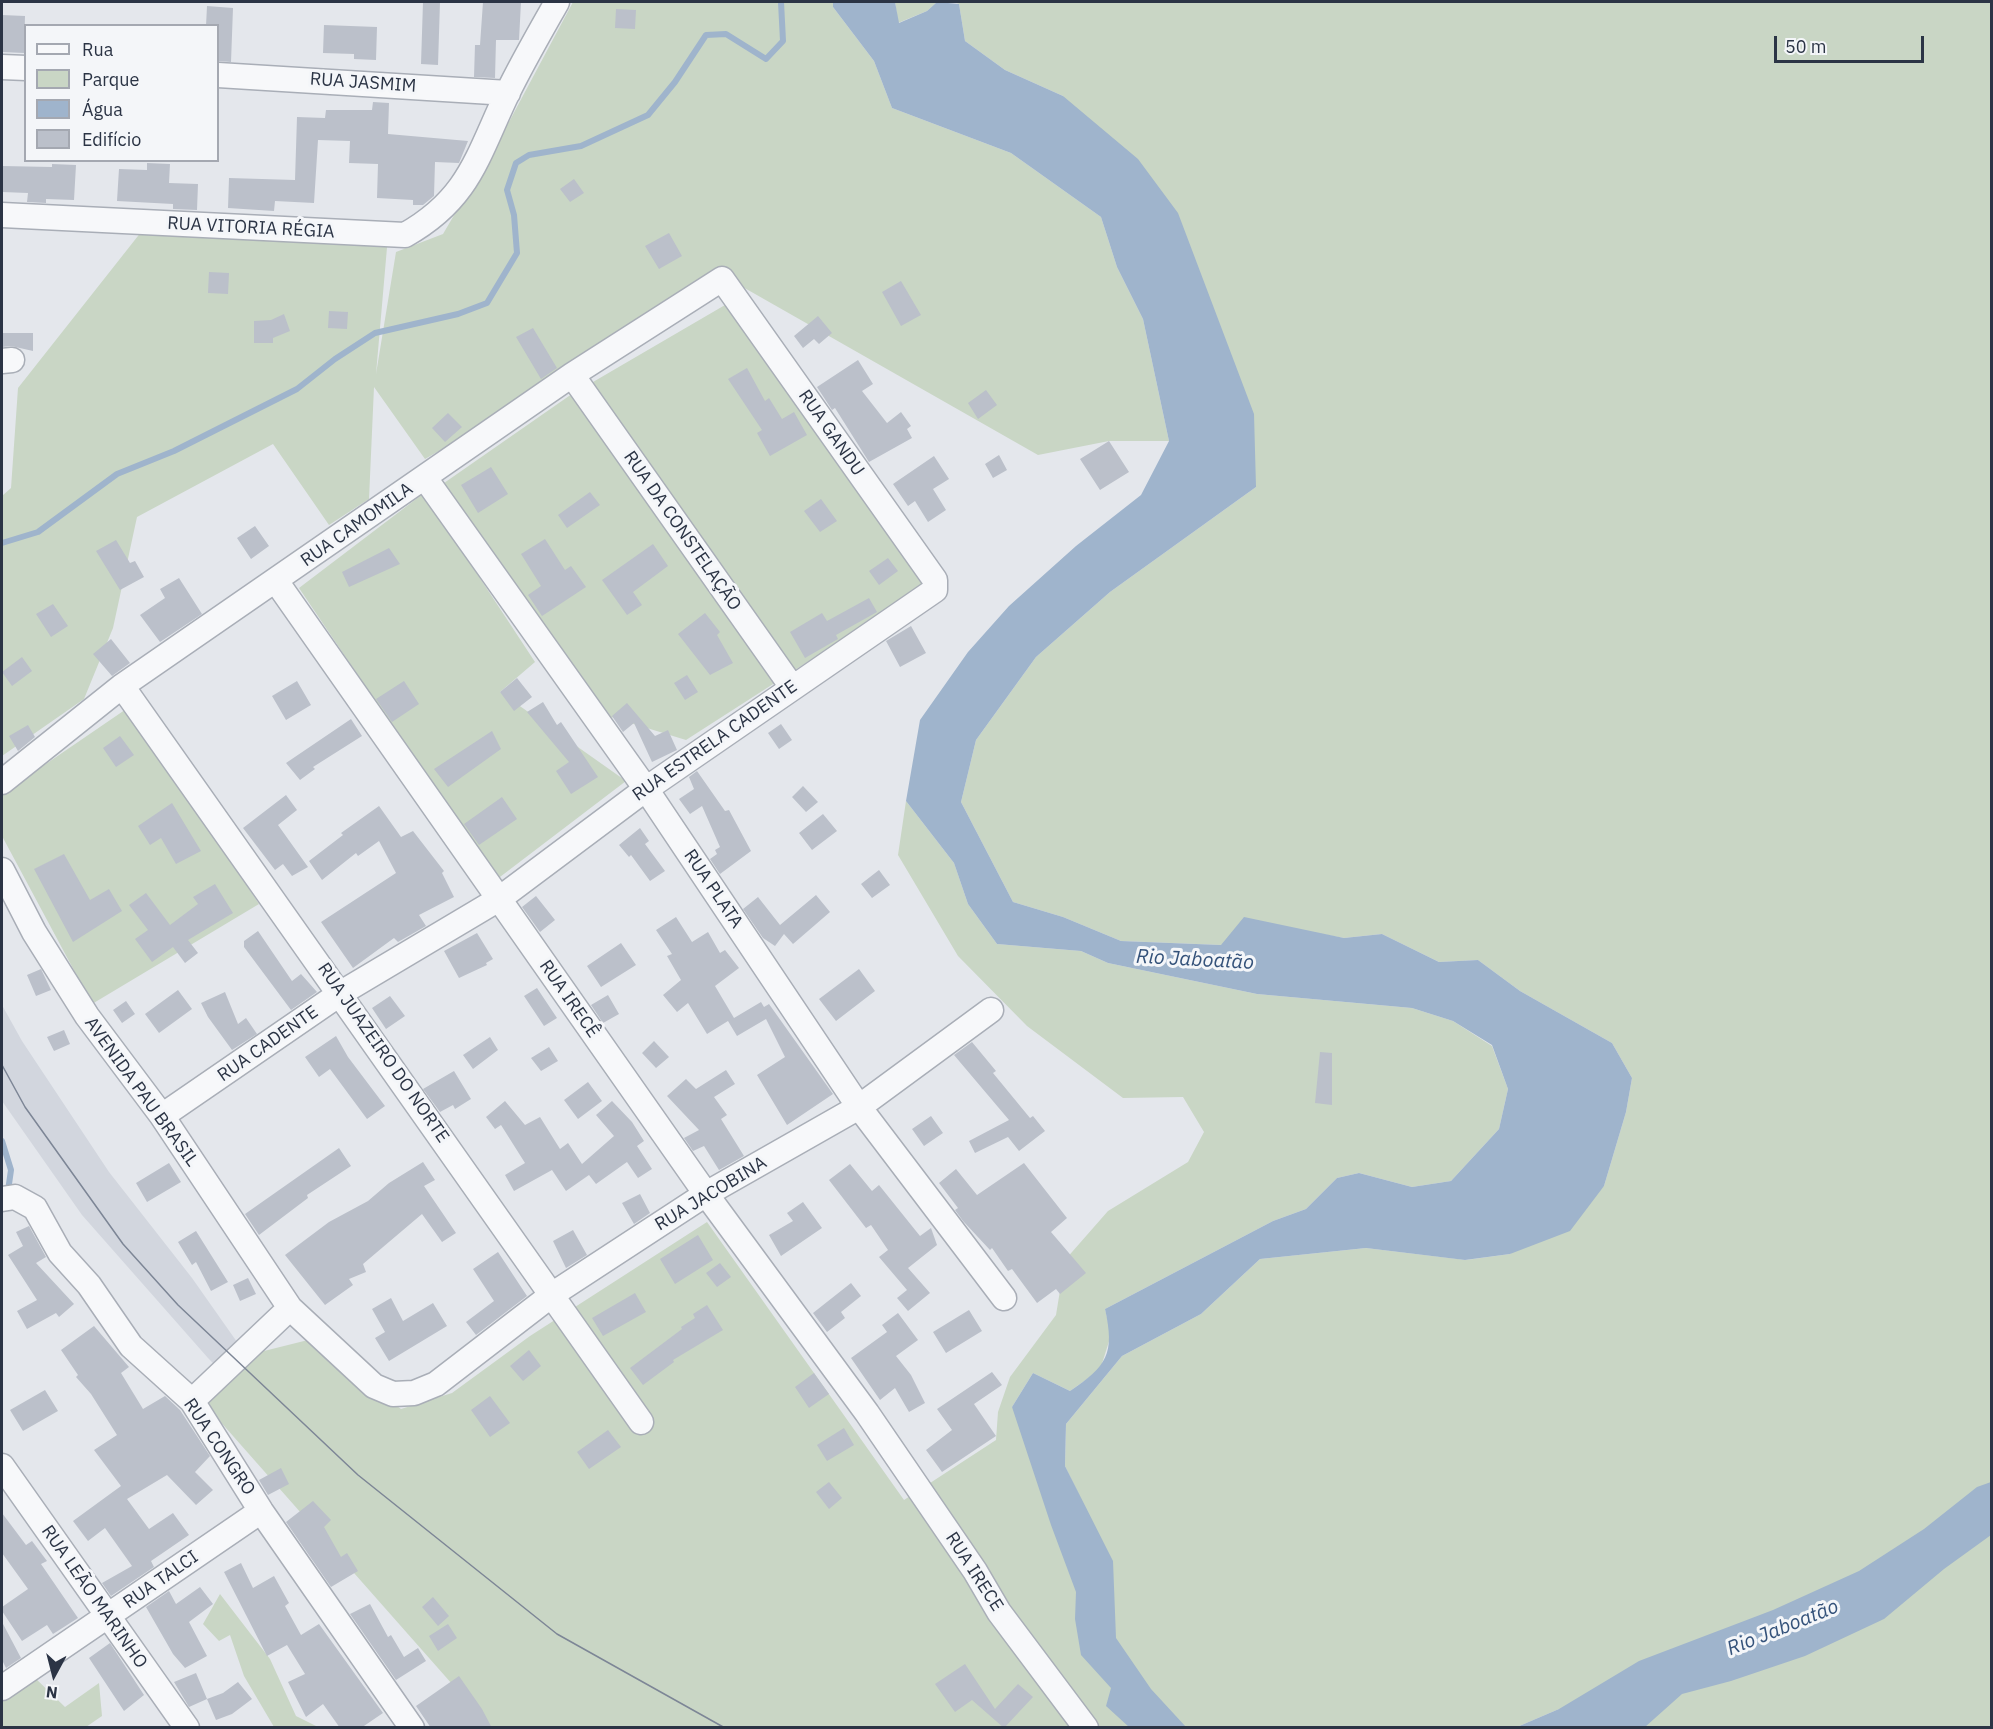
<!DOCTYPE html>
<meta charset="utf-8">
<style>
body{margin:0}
#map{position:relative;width:1993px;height:1729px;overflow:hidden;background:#e4e7ec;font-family:"IBM Plex Sans",sans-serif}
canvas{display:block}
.frame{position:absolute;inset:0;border:3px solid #2b3445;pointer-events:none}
.legend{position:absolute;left:24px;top:24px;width:195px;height:138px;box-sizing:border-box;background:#f4f6f9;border:2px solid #a4a8b1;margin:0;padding:8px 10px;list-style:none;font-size:18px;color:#2b3445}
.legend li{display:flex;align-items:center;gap:12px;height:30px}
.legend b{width:30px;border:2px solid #a4a8b1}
.north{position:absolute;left:24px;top:1645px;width:60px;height:60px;-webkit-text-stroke:4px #f4f6f9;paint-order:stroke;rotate:187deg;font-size:16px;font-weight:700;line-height:24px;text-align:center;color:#2b3445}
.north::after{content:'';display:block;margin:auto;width:21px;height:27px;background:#2b3445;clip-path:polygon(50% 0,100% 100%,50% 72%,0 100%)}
.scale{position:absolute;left:1774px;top:36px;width:150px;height:27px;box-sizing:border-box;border:3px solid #2b3445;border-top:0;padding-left:8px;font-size:18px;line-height:21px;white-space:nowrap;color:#2b3445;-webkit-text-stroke:4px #f4f6f9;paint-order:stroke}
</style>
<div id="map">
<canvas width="1993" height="1729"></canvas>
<div class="frame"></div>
<ul class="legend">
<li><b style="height:8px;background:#f7f8fa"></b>Rua</li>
<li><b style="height:16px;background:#c9d6c5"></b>Parque</li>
<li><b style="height:16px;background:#9fb4cc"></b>Água</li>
<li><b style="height:16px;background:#bbc0ca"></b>Edifício</li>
</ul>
<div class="north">N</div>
<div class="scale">50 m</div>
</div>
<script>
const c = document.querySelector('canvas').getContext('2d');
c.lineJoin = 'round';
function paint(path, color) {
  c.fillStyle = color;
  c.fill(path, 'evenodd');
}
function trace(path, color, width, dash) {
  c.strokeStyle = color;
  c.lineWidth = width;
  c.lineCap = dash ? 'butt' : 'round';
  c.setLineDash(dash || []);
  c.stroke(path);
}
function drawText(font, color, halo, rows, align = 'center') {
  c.font = font + ' "IBM Plex Sans",sans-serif';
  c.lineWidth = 6;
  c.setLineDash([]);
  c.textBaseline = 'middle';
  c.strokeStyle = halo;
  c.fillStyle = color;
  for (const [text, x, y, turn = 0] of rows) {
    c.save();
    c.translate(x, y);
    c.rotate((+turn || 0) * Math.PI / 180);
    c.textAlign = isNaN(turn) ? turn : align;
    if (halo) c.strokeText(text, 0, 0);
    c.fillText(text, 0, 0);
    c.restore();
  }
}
paint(new Path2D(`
 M2 1005 22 1041 109 1172 192 1278 249 1359 261 1413 208 1358 82 1215 2 1101Z`), '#d2d6de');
paint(new Path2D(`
 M573 2H833V7L874 61 892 108 1011 153 1101 217 1117 267 1143 319 1169 441H1109L1038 455 734 282 425 459 374 387 369 499 329 525 273 444 137 517 113 628 84 699 2 756V496L11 488 18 388 149 222 388 236 376 374 396 252 443 234 510 120Z
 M895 2H937L927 11 898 23Z
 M954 2H1991V1727H1632L1559 1709 1517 1727H490L203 1402 260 1352 312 1339 401 1409 452 1393 530 1336 707 1222 904 1500 996 1440 998 1412 1010 1377 1056 1315 1065 1260 1108 1211 1188 1162 1204 1132 1183 1097 1123 1098 1027 1026 958 956 898 855 906 801 954 863 968 904 997 944 1081 951 1108 963 1257 994 1412 1008 1453 1021 1492 1046 1508 1089 1499 1129 1451 1181 1412 1187 1359 1173 1337 1178 1306 1209 1273 1221 1105 1309 1111 1335 1100 1370 1070 1391 1033 1373 1012 1407 1081 1499 1065 1466 1066 1424 1122 1356 1201 1314 1260 1259 1366 1248 1466 1260 1510 1254 1604 1186 1626 1112 1632 1078 1612 1043 1520 991 1478 960 1439 962 1382 934 1344 938 1299 930 1221 945 1121 941 1063 917 1013 902 961 802 976 740 1036 657 1110 592 1256 487 1063 96 1005 70 965 41 959 4Z
 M725 305 935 580 686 740 611 717 434 490 569 396Z
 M424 493 535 662 500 692 626 781 496 880 299 588Z
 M135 703 197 808 259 904 92 1004 2 836V794Z
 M220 1594 270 1659 296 1716 318 1727H274L244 1676 230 1635 219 1641 203 1624Z
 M31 1674 65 1707 99 1683 102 1716 86 1727 2 1728V1697Z`), '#c9d6c5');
paint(new Path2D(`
 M833 2H895L899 23 927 11 937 2 959 4 965 41 1005 70 1063 96 1138 159 1178 213 1254 414 1256 487 1110 592 1036 657 976 740 961 802 1013 902 1063 917 1121 941 1221 945 1244 917 1344 938 1382 934 1439 962 1478 960 1520 991 1612 1043 1632 1078 1626 1112 1604 1186 1570 1231 1510 1254 1465 1260 1366 1248 1260 1259 1201 1314 1122 1356 1066 1424 1065 1466 1113 1561 1116 1638 1151 1689 1186 1727H1129L1106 1706 1111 1688 1081 1655 1075 1619 1076 1592 1051 1525 1012 1407 1033 1373 1070 1391C1107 1366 1115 1354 1105 1309L1273 1221 1306 1209 1337 1178 1359 1173 1412 1187 1451 1181 1499 1129 1508 1089 1492 1045 1453 1021 1412 1008 1257 994 1108 963 1081 951 997 944 968 904 954 863 906 801 920 720 968 652 1009 606 1076 546 1141 495 1169 441 1143 319 1117 267 1101 217 1011 153 892 108 874 61 833 7Z
 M1991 1482V1535L1944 1569 1884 1619 1805 1656 1731 1681 1682 1694 1645 1727H1517L1559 1709 1639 1661 1773 1610 1859 1571 1924 1529 1977 1487Z`), '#9fb4cc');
trace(new Path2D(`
 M2 543 38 532 117 474 174 451 297 389 335 359 375 333 458 314 487 303 517 253 514 215 507 190 516 163 529 155 581 146 648 115 675 82 706 35 726 34 766 59 783 41 781 2
 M2 1141 11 1170 8 1191`), '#9fb4cc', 6);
paint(new Path2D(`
 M423 2H440L438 65 421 64Z
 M483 2H521L519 40H496L495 78 474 77 475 45H480Z
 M207 6 233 8 231 62 218 61V26H206Z
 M616 9 636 10 635 29 615 28Z
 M2 15 25 16 24 53 2 52Z
 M324 25 377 27 376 60 354 59V54L323 53Z
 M373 102 389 103 388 134 468 141 459 163 435 162 434 196 423 205H413V200L377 198 378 164 349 163 350 141 318 140 314 203 275 201 274 211 228 208 229 178 295 180 297 117 325 118 326 110H372Z
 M147 163 170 164 169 183 198 184 197 210 173 209V204L117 201 119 169 147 170Z
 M52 164 76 165 74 200 46 199V203L27 202 28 193 2 192V166L52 167Z
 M574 179 584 193 570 202 560 189Z
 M669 233 682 256 659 269 645 246Z
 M209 272 229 273 228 294 208 293Z
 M901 281 921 315 901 326 882 292Z
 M329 311 348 312 347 329 328 328Z
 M284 314 290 331 273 338V343H254V321L271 320Z
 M818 316 832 333 819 344 814 339 803 348 794 336Z
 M533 328 557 368 541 379 516 337Z
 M2 333H33V351L11 346 2 347Z
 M858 360 873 384 862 391 887 423 901 412 911 426 907 429 912 438 869 462 835 408 832 410 817 387Z
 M747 368 765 401 769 398 782 419 794 412 807 435 770 456 757 433 762 430 728 379Z
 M986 390 997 405 978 419 968 403Z
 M448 413 462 427 445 442 432 428Z
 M1109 441 1129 472 1100 490 1080 459Z
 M999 455 1007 470 993 478 985 464Z
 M934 456 949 479 933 489 946 510 928 522 915 501 908 506 893 484Z
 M491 467 508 494 478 513 461 485Z
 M590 492 600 505 567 528 558 515Z
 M821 499 837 521 820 532 804 511Z
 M255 526 269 546 251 559 237 538Z
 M545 539 565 570 571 566 586 587 542 616 528 595 541 586 521 554Z
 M116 540 130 563 135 561 144 577 120 590 96 551Z
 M653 544 668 566 633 592 642 605 627 615 602 580Z
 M389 548 400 564 349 587 342 572Z
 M888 558 898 571 879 585 869 571Z
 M179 578 202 614 160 642 140 615 165 598 160 589Z
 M869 598 877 612 836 635 838 639 805 658 790 632 822 613 827 621Z
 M53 604 68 626 51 637 36 614Z
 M705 613 720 632 717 635 733 663 710 675 678 634Z
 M911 626 926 653 900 667 886 641Z
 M111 639 130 663 112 676 93 654Z
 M22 657 32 671 12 686 2 672Z
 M687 675 698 692 685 700 674 683Z
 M517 678 532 697 514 711 500 692Z
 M297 681 311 705 286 720 272 696Z
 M404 681 419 704 392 722 376 699Z
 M543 702 557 725 561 722 598 777 571 794 556 771 569 762 527 712Z
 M627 703 655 736 668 730 677 750 652 762 634 723 623 732 612 716Z
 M351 719 362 736 313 767 315 769 300 780 286 763Z
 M781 724 792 740 779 749 768 733Z
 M28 725 35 737 18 751 9 736Z
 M492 731 501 749 448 787 434 769Z
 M120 736 134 755 116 767 103 748Z
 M697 771 725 811 729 810 751 851 720 874 710 859 717 854 715 850 720 847 702 806 690 814 679 799 694 789 689 777Z
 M803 786 818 802 806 812 792 797Z
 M286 795 297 810 278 825 308 867 292 876 283 864 275 870 243 828Z
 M502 797 517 819 479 845 464 824Z
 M172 803 201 851 176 864 161 838 150 845 138 826Z
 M379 806 401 837 413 831 444 871 442 873 454 897 419 915 426 926 398 942 394 938 353 968 321 922 396 873 379 841 358 856 356 853 322 880 309 861 343 835 341 833Z
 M823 814 837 831 812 850 799 833Z
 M640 828 649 841 645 844 665 871 650 881 631 855 629 857 619 845Z
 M64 854 90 900 109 889 122 911 73 942 34 869Z
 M879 870 890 885 872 898 861 884Z
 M215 884 233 913 188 940 198 953 185 963 173 947 152 962 135 939 148 930 129 905 146 893 170 925 198 904 193 897Z
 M816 895 830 912 793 944 784 934 775 946 763 938 743 909 758 897 780 925Z
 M536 896 555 920 540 932 522 907Z
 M676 917 692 942 708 932 720 953 725 950 739 968 715 986 734 1018 761 1002 764 1007 769 1004 833 1094 787 1125 757 1075 785 1057 766 1019 737 1036 728 1021 707 1034 688 1003 677 1012 663 995 681 980 667 956 672 954 656 930Z
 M258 931 292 981 301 974 317 992 291 1010 244 947V941Z
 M477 933 493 959 486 963 487 965 459 978 444 951Z
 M621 943 636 965 601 987 587 966Z
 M41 969 51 990 36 996 27 975Z
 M859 969 875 991 836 1021 819 999Z
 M537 988 557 1018 544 1026 524 996Z
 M178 990 192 1009 159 1033 145 1014Z
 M225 992 238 1024 246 1018 257 1034 232 1050 208 1017 201 1003Z
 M608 995 619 1014 603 1023 591 1005Z
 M390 996 405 1016 386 1029 372 1008Z
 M126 1001 135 1014 122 1023 113 1010Z
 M64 1030 70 1044 54 1051 47 1037Z
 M336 1036 348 1057 385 1106 367 1119 330 1069 319 1077 305 1057Z
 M490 1037 498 1050 473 1069 463 1055Z
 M654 1041 669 1057 656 1068 642 1053Z
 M972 1042 996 1071 993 1073 1030 1118 1033 1116 1045 1131 1019 1151 1008 1137 975 1153 969 1141 1009 1120 954 1055Z
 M549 1047 558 1061 541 1071 531 1058Z
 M1320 1052 1332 1053V1105L1315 1103Z
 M726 1070 735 1084 714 1097 727 1115 721 1119 744 1156 719 1170 704 1146 693 1151 684 1138 699 1130 667 1096 686 1079 696 1089Z
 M454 1071 471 1099 455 1109 453 1105 440 1112 423 1089Z
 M588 1082 602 1101 578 1119 564 1100Z
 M505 1101 525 1125 540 1117 560 1149 568 1143 582 1164 614 1136 596 1115 612 1101 632 1122 644 1141 637 1146 652 1169 638 1178 627 1162 596 1184 589 1175 566 1191 552 1170 514 1191 505 1175 525 1163 501 1125 495 1129 486 1117Z
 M931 1116 943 1133 924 1146 912 1129Z
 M339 1148 351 1166 307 1195 308 1198 259 1235 245 1214Z
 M423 1162 435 1180 424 1186 456 1233 442 1242 422 1214 363 1264 366 1272 349 1279 353 1285 325 1305 285 1255 329 1222 368 1201 389 1183Z
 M169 1163 181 1182 147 1202 136 1183Z
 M1024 1163 1067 1218 1051 1232 1086 1273 1060 1294 1056 1289 1037 1303 1012 1269 1008 1271 992 1248 990 1250 963 1221 955 1210 958 1208 939 1183 956 1169 977 1195Z
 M850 1164 872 1191 879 1185 920 1236 931 1228 937 1245 908 1268 930 1293 908 1311 897 1298 907 1290 879 1257 888 1250 871 1225 866 1228 829 1180Z
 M640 1194 650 1213 634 1224 622 1203Z
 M803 1202 822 1228 781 1256 769 1235 793 1221 787 1213Z
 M29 1226 46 1257 36 1263 74 1304 59 1317 56 1313 27 1329 17 1311 37 1300 8 1255 23 1246 16 1232Z
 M573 1230 587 1255 566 1268 553 1241Z
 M196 1231 228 1282 211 1291 196 1262 192 1265 178 1242Z
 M698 1235 713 1260 675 1284 660 1259Z
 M498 1252 527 1296 476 1335 466 1322 494 1301 473 1269Z
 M720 1263 731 1277 717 1287 706 1273Z
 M248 1278 256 1294 240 1301 233 1285Z
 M851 1283 861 1296 841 1312 845 1318 827 1332 813 1313Z
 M635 1293 646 1312 603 1336 592 1318Z
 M391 1298 403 1321 433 1303 447 1326 389 1361 375 1338 385 1332 372 1309Z
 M707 1305 723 1330 673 1360 674 1362 643 1385 630 1368 682 1329 681 1327 695 1318 693 1314Z
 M969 1310 982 1331 946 1353 933 1332Z
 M898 1313 918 1340 896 1356 911 1375 925 1403 909 1412 895 1388 880 1400 851 1358 887 1332 882 1325Z
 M94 1326 129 1367 121 1373 143 1409 165 1396 180 1410 210 1456 195 1472 213 1490 196 1505 167 1475 127 1499 149 1529 173 1513 189 1535 151 1561 154 1567 111 1596 102 1583 132 1566 105 1528 88 1541 73 1521 121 1486 94 1450 117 1435 91 1394 76 1377 78 1375 61 1350Z
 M529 1350 541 1366 523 1381 510 1366Z
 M992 1372 1002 1385 974 1404 996 1436 942 1472 926 1450 952 1430 937 1409Z
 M814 1373 829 1394 809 1408 795 1387Z
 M45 1390 58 1411 23 1431 10 1410Z
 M490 1396 510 1423 490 1437 471 1410Z
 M844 1428 854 1445 827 1461 817 1445Z
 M608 1430 621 1447 589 1469 577 1452Z
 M281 1468 289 1484 268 1495 259 1480Z
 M829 1482 842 1498 829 1509 816 1492Z
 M313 1501 331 1520 324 1527 341 1557 347 1553 358 1571 331 1587 286 1522Z
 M2 1513 26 1545 32 1541 47 1561 41 1564 78 1618 53 1634 47 1625 22 1641 2 1611V1607L28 1589 2 1553Z
 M241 1563 253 1588 274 1576 289 1603 285 1606 301 1635 319 1624 383 1713 361 1728H340L323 1704 306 1717 288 1682 305 1674 287 1645 267 1656 224 1572Z
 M200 1587 213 1604 189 1622 207 1656 185 1668 173 1654 146 1607 169 1591 176 1604Z
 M433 1597 449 1616 438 1626 422 1607Z
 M370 1604 388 1637 391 1635 404 1657 418 1648 426 1661 396 1680 350 1614Z
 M2 1622 21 1658 6 1668 2 1660Z
 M448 1624 457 1638 438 1651 429 1636Z
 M110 1643 144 1695 124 1711 89 1658Z
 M965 1664 995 1709 1018 1684 1033 1697 1004 1728 972 1700 955 1712 935 1684Z
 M196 1673 207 1699 189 1707 174 1682Z
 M459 1676 482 1709 492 1728H431L416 1706Z
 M238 1682 252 1699 232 1714 216 1720 207 1699 223 1693Z`), '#bbc0ca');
const minor = new Path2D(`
 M2 67 26 68
 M218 75 508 93
 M2 215 405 235C469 199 477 157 507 94 522 63 540 32 557 2
 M2 361 12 360
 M572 375 792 687
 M425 478 646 789 859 1107 1004 1298
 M276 581 706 1194 867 1413 975 1571 999 1612 1086 1728
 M122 686 641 1422
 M2 782 122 686 572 375 722 279 935 580V590L646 789 499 899 341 993 162 1116
 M2 870 34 932 87 1016 162 1116 290 1308 374 1386 393 1394 414 1393 436 1384 553 1294 706 1194 859 1107 991 1010
 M2 1199 15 1197 35 1208 60 1253 89 1285 131 1346 192 1401 261 1511 412 1728
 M192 1401 290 1308
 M2 1466 187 1728
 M2 1688 261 1511`);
trace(minor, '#a9aeb7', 27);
trace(minor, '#f7f8fa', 24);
trace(new Path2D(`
 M2 1065 25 1107 123 1244 178 1305 358 1475 557 1634 725 1728`), '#7d8696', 1.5);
drawText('18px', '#2b3445', '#f4f6f9', [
 ["RUA JASMIM",363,83,4],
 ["RUA VITORIA RÉGIA",251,228,3],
 ["RUA GANDU",831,433,55],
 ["RUA CAMOMILA",357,525,-35],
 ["RUA DA CONSTELAÇÃO",682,531,55],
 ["RUA ESTRELA CADENTE",715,741,-35],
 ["RUA PLATA",713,889,56],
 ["RUA IRECÊ",569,999,55],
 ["RUA CADENTE",268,1044,-35],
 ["RUA JUAZEIRO DO NORTE",383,1053,55],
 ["AVENIDA PAU BRASIL",141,1092,54],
 ["RUA JACOBINA",711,1194,-31],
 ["RUA CONGRO",219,1447,56],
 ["RUA IRECE",974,1572,57],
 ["RUA TALCI",161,1580,-35],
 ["RUA LEÃO MARINHO",94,1597,55]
]);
drawText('italic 20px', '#34527a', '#f4f6f9', [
 ["Rio Jaboatão",1195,960,3],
 ["Rio Jaboatão",1783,1628,-22]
]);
</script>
